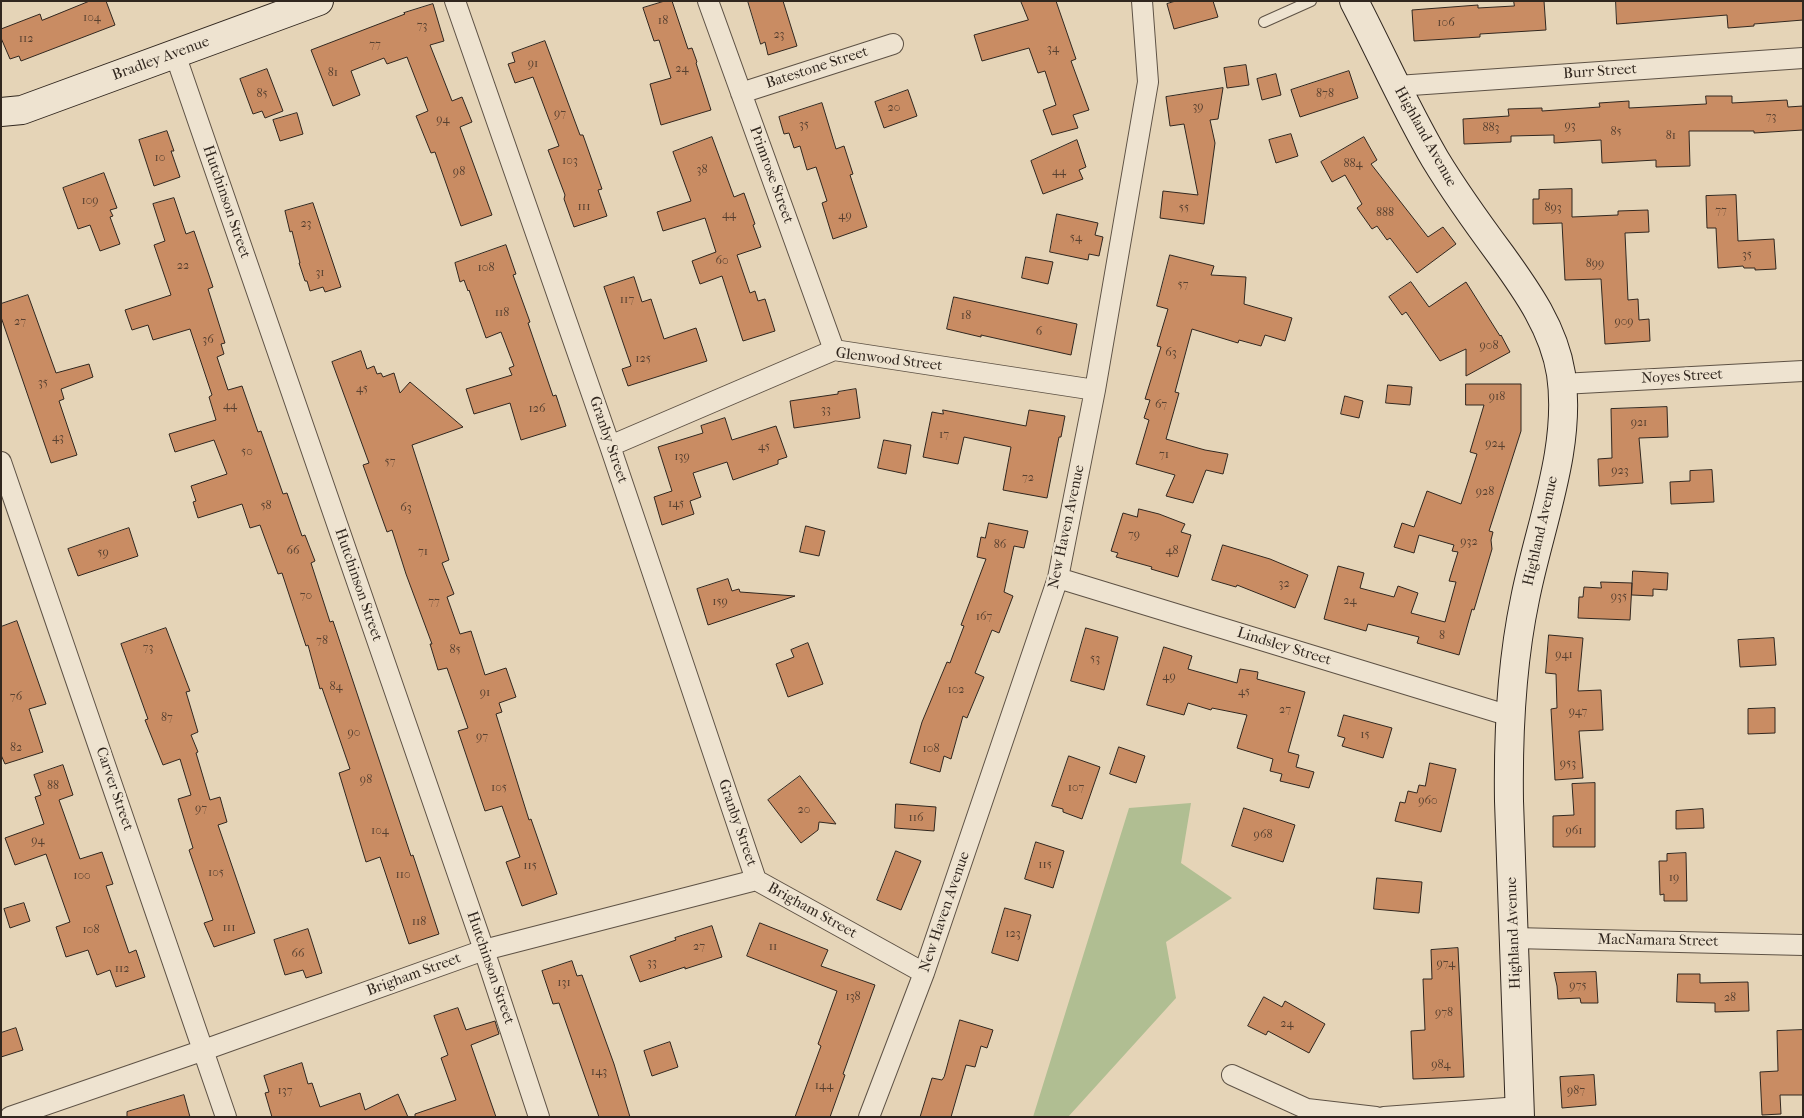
<!DOCTYPE html>
<style>
body{margin:0}
#map{position:relative;width:1804px;height:1118px;overflow:hidden;background:#e5d4b7;font-family:"IM FELL French Canon",serif}
canvas{display:block}
.frame{position:absolute;inset:0;border:2px solid #31271f;pointer-events:none}
</style>
<div id="map">
<canvas width="1804" height="1118"></canvas>
<div class="frame"></div>
</div>
<script>
const c = document.querySelector('canvas').getContext('2d');
c.lineJoin = 'round';
function paint(path, color) {
  c.fillStyle = color;
  c.fill(path, 'evenodd');
}
function trace(path, color, width, dash) {
  c.strokeStyle = color;
  c.lineWidth = width;
  c.lineCap = dash ? 'butt' : 'round';
  c.setLineDash(dash || []);
  c.stroke(path);
}
function drawText(font, color, halo, rows, align = 'center') {
  c.font = font + ' "IM FELL French Canon",serif';
  c.lineWidth = 5;
  c.setLineDash([]);
  c.textBaseline = 'middle';
  c.strokeStyle = halo;
  c.fillStyle = color;
  for (const [text, x, y, turn = 0] of rows) {
    c.save();
    c.translate(x, y);
    c.rotate((+turn || 0) * Math.PI / 180);
    c.textAlign = isNaN(turn) ? turn : align;
    if (halo) c.strokeText(text, 0, 0);
    c.fillText(text, 0, 0);
    c.restore();
  }
}
paint(new Path2D(`
 M1191 803 1181 863 1232 898 1166 942 1176 998 1068 1117H1033L1129 808Z`), '#b0be92');
const building = new Path2D(`
 M90 1H106L115 25 21 61 19 56 10 59 1 38V29L40 14 42 20Z
 M665 1H672L688 49 692 48 697 62 696 63 711 110 661 125 650 84 671 78 659 40 654 41 643 8Z
 M748 1H783L797 46 768 55 765 42 761 44Z
 M1021 1H1056L1076 59 1071 61 1089 110 1073 115 1078 128 1052 135 1043 110 1056 105 1045 71 1038 73 1029 48 982 61 974 35 1028 20Z
 M1176 1H1213L1218 17 1174 29 1167 4Z
 M1514 1H1544L1546 30 1480 34V37L1414 41 1412 10 1478 5V8L1514 6Z
 M1616 1H1803V20L1754 24V26L1728 28 1727 15 1617 24Z
 M433 4 444 41 430 45 452 101 462 97 472 122 460 127 492 215 461 226 435 152 431 153 416 116 428 111 407 57 387 64 384 58 351 71 360 95 333 106 311 50 405 14 404 13Z
 M545 41 580 135H583L602 189 598 190 607 216 574 227 564 199 565 195 548 150 559 146 533 77 515 83 508 64 515 62 512 53Z
 M1246 65 1249 85 1227 88 1224 68Z
 M267 69 283 111 265 118 262 111 253 114 240 79Z
 M1349 71 1358 98 1300 117 1291 90Z
 M1276 74 1281 95 1262 100 1257 79Z
 M1223 88 1218 119 1210 120 1215 143 1204 224 1160 218 1163 191 1198 195 1184 124 1170 126 1166 97Z
 M908 90 917 116 884 128 875 102Z
 M1706 96H1732V103L1787 100 1788 107 1803 106V130L1754 133V131H1689L1690 166 1656 167V160L1602 163 1601 140 1554 143V135L1511 136V142L1464 144 1463 119 1509 116 1508 109 1542 108V111L1600 107 1599 103 1629 101V108L1706 104Z
 M822 103 836 149 844 146 853 174 850 175 867 227 833 239 822 203 827 201 816 167 807 170 800 146 794 148 789 133 784 134 779 117Z
 M297 113 303 134 280 141 273 120Z
 M167 131 174 151H171L180 177 154 186 139 140Z
 M1291 134 1298 156 1276 163 1269 140Z
 M712 137 734 197 744 193 755 224 753 225 761 247 737 255 750 293 755 291 758 301 765 299 775 331 743 341 722 276 700 284 692 261 716 252 705 218 663 231 657 212 691 201 673 152Z
 M1364 137 1377 160 1371 164 1428 237 1443 227 1456 244 1417 273 1390 238 1387 240 1377 226 1372 229 1357 208 1362 204 1345 175 1332 182 1321 162Z
 M1077 140 1086 167 1079 170 1083 179 1043 194 1031 161Z
 M104 173 117 208 110 210 113 216 110 217 120 244 100 251 90 225 78 229 63 188Z
 M1572 189V217L1618 215V211L1648 210 1649 232 1625 233 1628 300 1638 299 1639 320 1649 319 1650 341 1605 344 1601 279 1565 280 1562 223 1533 224V199H1539V190Z
 M1736 195 1738 241 1774 239 1776 269 1755 270V268H1744L1743 266 1718 268 1716 228H1707L1706 196Z
 M174 198 186 234 194 231 213 287 208 289 225 343 221 344 224 354 217 357 228 390 242 386 258 432 261 431 283 494 287 493 302 536 305 535 315 561 311 563 330 622 333 621 411 856 413 855 439 934 409 944 380 857 366 862 339 773 350 769 322 688 320 689 308 645 306 646 282 573 278 574 260 525 250 528 242 504 198 518 193 502 196 501 191 486 227 474 214 440 175 452 169 434 216 420 209 397 212 395 190 329 153 340 148 325 132 330 125 310 171 295 154 245 165 241 153 204Z
 M313 203 341 287 325 292 323 287 310 291 307 281H305L299 263H300L292 231 290 232 285 211Z
 M1057 214 1098 223 1095 235 1103 237 1099 256 1089 254 1088 260 1050 252Z
 M506 245 516 274 513 275 530 322 528 323 553 396 556 395 566 426 521 440 510 403 474 414 466 389 512 375 509 368 514 366 501 332 486 338 469 290 468 291 464 280 460 282 455 263Z
 M1170 255 1214 266 1211 275 1246 277 1244 304 1292 318 1285 341 1265 335 1261 346 1239 340 1238 343 1192 329 1175 392 1179 393 1166 439 1205 450 1228 454 1223 474 1206 470 1193 503 1166 496 1175 475 1136 464 1149 420 1144 418 1150 400 1145 399 1161 347 1157 346 1168 309 1157 306Z
 M1026 257 1053 262 1048 284 1022 278Z
 M634 277 642 302 651 299 664 339 696 328 707 361 628 386 622 369 631 366 604 287Z
 M1411 282 1429 307 1466 282 1500 336 1501 335 1510 352 1466 376V349L1440 361 1406 312 1402 315 1389 297Z
 M28 295 56 373 89 364 93 377 61 389 64 399 59 401 77 455 51 463 1 317V304Z
 M954 297 1077 324 1071 355 981 335V337L947 329Z
 M361 351 367 369 374 366 377 374 381 373 383 377 394 373 400 393 410 382 463 427 412 445 449 560 442 563 454 594 447 597 460 634 471 631 485 675 506 668 516 697 499 703 502 712 496 714 529 820 531 819 557 894 522 906 506 862 520 857 502 806 485 811 458 731 468 728 447 668 438 670 430 644H432L406 574 392 530 387 532 363 465 369 463 332 362Z
 M1466 384H1521V431L1489 531 1493 532 1491 540 1492 549 1474 610 1472 609 1459 655 1417 643 1419 637 1368 624 1366 631 1324 619 1338 566 1364 573 1360 588 1394 597 1398 586 1418 593 1411 613 1445 622 1456 582 1449 581 1458 552 1452 551 1454 545 1419 535 1414 553 1394 547 1402 523 1414 527 1427 491 1461 504 1477 454 1470 452 1484 405H1466Z
 M1388 385 1412 387 1410 405 1386 403Z
 M856 389 860 418 794 428 790 401 838 394V392Z
 M1345 396 1363 401 1359 418 1341 414Z
 M1667 407 1668 437 1639 438 1643 483 1599 486 1598 459 1612 458 1611 409Z
 M943 410 1026 426 1029 410 1065 416 1061 437H1059L1047 498 1003 490 1011 447 964 437 958 464 923 457 932 412 943 414Z
 M725 418 732 440 776 426 787 457 778 460V464L733 480 727 462 693 473 701 497 690 501 694 514 662 525 654 497 672 491 658 447 703 433 701 426Z
 M884 440 911 445 906 474 878 468Z
 M1712 470 1714 502 1671 504 1670 482 1690 481V471Z
 M1139 509 1159 514 1185 524 1181 532 1191 535 1178 577 1151 569 1152 567 1116 557 1118 553 1111 551 1123 513 1137 517Z
 M989 523 1028 531 1024 548 1014 546 1004 592 1013 596 999 633 992 630 975 673 984 677 967 718 963 716 951 759 944 756 940 772 910 763 922 722 947 662 950 663 964 626 961 625 986 559 977 557 981 537 985 538Z
 M806 526 825 531 819 556 800 552Z
 M129 528 138 556 78 576 68 549Z
 M1223 545 1270 559 1308 575 1295 608 1237 585 1236 587 1212 580Z
 M1633 571 1668 573 1667 590 1653 589V596L1632 595Z
 M728 579 732 591 739 589 740 592 795 596 708 625 697 589Z
 M1601 582 1632 583 1630 620 1578 618 1579 597H1583L1584 587 1601 588Z
 M17 621 46 704 29 709 43 752 5 764 1 755V627Z
 M166 628 190 691 186 692 198 732 191 735 198 752 196 753 210 800 220 797 227 822 218 825 255 933 214 947 204 923 213 920 189 850 193 848 178 799 191 795 180 759 163 765 145 720 148 719 121 644Z
 M1086 628 1118 637 1104 690 1071 681Z
 M1549 635 1583 638 1578 691 1601 690 1603 730 1579 731 1583 778 1555 780 1551 709 1557 708 1556 674 1546 673Z
 M1774 638 1776 665 1740 667 1738 640Z
 M808 643 823 684 788 697 776 664 794 657 791 650Z
 M1164 647 1192 656 1188 669 1237 683 1240 669 1258 672 1257 679 1305 692 1288 752 1299 755 1296 767 1314 772 1309 788 1280 781 1282 774 1270 771 1273 759 1237 748 1247 715 1212 708 1211 710 1188 703 1184 715 1147 705Z
 M1775 708V733L1748 734V709Z
 M1344 715 1392 728 1383 758 1342 746 1345 738 1338 736Z
 M1119 747 1145 756 1136 783 1110 774Z
 M1069 756 1100 767 1082 819 1063 812V809L1052 806Z
 M1430 763 1456 769 1441 832 1395 821 1400 802 1405 803 1408 791 1417 793 1419 785 1425 786Z
 M63 765 73 795 59 800 80 859 102 852 113 884 106 886 129 953 136 950 145 977 116 987 110 970 97 975 88 950 66 957 56 927 70 922 46 854 15 865 5 838 44 824 35 797 41 795 34 775Z
 M800 776 836 824 819 822 818 830 801 843 768 800Z
 M1595 783V847H1553V816L1574 815 1572 784Z
 M896 804 936 807 934 831 895 828Z
 M1244 808 1295 825 1283 862 1232 846Z
 M1703 809 1704 828 1676 829V811Z
 M1036 842 1064 851 1053 888 1025 879Z
 M896 851 921 861 901 910 877 900Z
 M1686 853 1687 901H1664V894L1660 895 1659 861H1667V854Z
 M1377 878 1422 882 1419 913 1374 909Z
 M24 903 30 921 10 928 4 909Z
 M1005 908 1031 915 1018 961 992 953Z
 M760 923 828 950 821 966 875 985 843 1074 845 1075 830 1117H795L821 1046 818 1044 837 991 747 956Z
 M712 926 722 957 685 969V967L640 982 630 956 676 940 675 938Z
 M308 929 322 973 306 978 303 970 285 975 274 940Z
 M1458 948 1464 1077 1413 1079 1411 1031 1425 1030 1423 979H1432L1431 950Z
 M572 961 577 976 582 975 614 1064 630 1117H599L559 1003 553 1004 542 971Z
 M1596 972 1598 1003H1581L1580 998 1558 999 1557 986 1554 973Z
 M1678 974H1700V983L1748 982 1749 1011 1715 1012V1003L1677 1002Z
 M1264 997 1282 1007 1285 1001 1325 1024 1309 1053 1268 1031 1266 1035 1248 1026Z
 M458 1008 466 1030 495 1021 499 1034 471 1045 496 1117H415V1114L456 1100 441 1058 448 1055 434 1016Z
 M960 1020 993 1030 987 1048 981 1046 975 1067 966 1065 951 1117H920L932 1078 942 1080 944 1077Z
 M16 1028 23 1050 1 1057V1033Z
 M1803 1030V1095H1780L1781 1114 1762 1115 1760 1072 1778 1071 1777 1031Z
 M670 1042 678 1067 652 1076 644 1051Z
 M302 1063 308 1084 312 1083 320 1107 360 1093 365 1110 398 1094 408 1117H272L265 1093 269 1092 264 1076Z
 M1594 1075 1596 1105 1562 1108 1560 1077Z
 M184 1095 190 1117H127V1112Z`);
paint(building, '#c98c63');
trace(building, '#31271f', 1);
const lane = new Path2D(`
 M1264 22 1311 1`);
const street = new Path2D(`
 M455 1 610 446 756 880
 M708 1 834 350
 M175 54 484 950 539 1117
 M1397 86 1803 58
 M741 93 893 44
 M1562 384 1803 371
 M610 446 834 350 1095 390
 M1 462 226 1117
 M1058 578 1510 716
 M1514 938 1803 945
 M1232 1075 1307 1109 1376 1117
 M10 1117 204 1050 484 950 756 880 924 973
 M869 1117 924 973 1058 578 1095 390 1148 82 1142 1
 M1384 1117 1520 1107`);
const secondary = new Path2D(`
 M1354 1C1381 53 1405 108 1435 159 1455 192 1478 224 1501 255 1527 291 1554 329 1561 374 1572 448 1539 527 1525 599 1511 666 1508 733 1509 801L1520 1117
 M1 112 22 110 319 1`);
trace(lane, '#5e5245', 12);
trace(street, '#5e5245', 22);
trace(secondary, '#31271f', 30);
trace(lane, '#eee3d0', 10);
trace(street, '#eee3d0', 20);
trace(secondary, '#eee3d0', 28);
drawText('12px', '#574030', null, [
 ["104",92,18],
 ["18",663,21],
 ["106",1446,23],
 ["73",422,26],
 ["23",779,35],
 ["112",26,39],
 ["77",375,45],
 ["34",1053,49],
 ["91",533,64],
 ["24",682,69],
 ["81",333,73],
 ["85",262,94],
 ["878",1325,94],
 ["39",1198,107],
 ["20",894,108],
 ["97",560,114],
 ["73",1771,117],
 ["94",443,120],
 ["35",804,125],
 ["93",1570,126],
 ["883",1491,128],
 ["85",1616,132],
 ["81",1671,136],
 ["10",160,158],
 ["103",570,161],
 ["884",1353,164],
 ["38",702,170],
 ["98",459,172],
 ["44",1059,172],
 ["109",90,201],
 ["111",584,207],
 ["55",1184,208],
 ["893",1553,208],
 ["77",1721,211],
 ["888",1385,213],
 ["44",729,215],
 ["49",845,216],
 ["23",306,224],
 ["54",1076,238],
 ["35",1747,255],
 ["60",722,261],
 ["899",1595,264],
 ["22",183,266],
 ["108",486,268],
 ["31",320,273],
 ["57",1183,285],
 ["117",627,300],
 ["118",502,313],
 ["18",966,316],
 ["27",20,322],
 ["909",1624,322],
 ["6",1039,332],
 ["36",208,340],
 ["908",1489,346],
 ["63",1171,353],
 ["125",643,359],
 ["35",43,383],
 ["45",362,389],
 ["918",1497,397],
 ["67",1161,405],
 ["44",230,406],
 ["126",537,409],
 ["33",826,410],
 ["921",1639,423],
 ["17",944,435],
 ["43",58,438],
 ["924",1495,444],
 ["45",764,447],
 ["50",247,452],
 ["71",1164,455],
 ["139",682,457],
 ["57",390,462],
 ["923",1620,471],
 ["72",1028,478],
 ["928",1485,492],
 ["145",676,504],
 ["58",266,506],
 ["63",406,508],
 ["79",1134,535],
 ["932",1469,542],
 ["86",1000,545],
 ["66",293,551],
 ["48",1172,551],
 ["71",423,552],
 ["59",103,553],
 ["32",1284,584],
 ["70",306,596],
 ["935",1619,597],
 ["24",1350,601],
 ["77",434,602],
 ["159",720,602],
 ["167",984,617],
 ["8",1442,636],
 ["78",322,641],
 ["73",148,648],
 ["85",455,650],
 ["941",1564,655],
 ["53",1095,659],
 ["49",1169,677],
 ["84",336,687],
 ["102",956,690],
 ["45",1244,692],
 ["91",485,693],
 ["76",16,697],
 ["27",1285,710],
 ["947",1578,712],
 ["87",167,718],
 ["90",354,733],
 ["15",1365,735],
 ["97",482,737],
 ["82",16,748],
 ["108",931,749],
 ["953",1568,764],
 ["98",366,780],
 ["88",53,786],
 ["105",499,788],
 ["107",1076,788],
 ["960",1428,801],
 ["97",201,809],
 ["20",804,810],
 ["116",916,818],
 ["104",380,831],
 ["961",1574,831],
 ["968",1263,835],
 ["94",38,841],
 ["115",1045,865],
 ["115",530,866],
 ["105",216,873],
 ["110",403,875],
 ["100",82,876],
 ["19",1674,878],
 ["118",419,922],
 ["111",229,928],
 ["108",91,930],
 ["123",1013,934],
 ["27",699,947],
 ["11",773,947],
 ["66",298,954],
 ["33",652,963],
 ["974",1446,964],
 ["112",122,969],
 ["131",564,983],
 ["975",1578,986],
 ["138",853,997],
 ["28",1730,998],
 ["978",1444,1013],
 ["24",1287,1024],
 ["984",1441,1065],
 ["143",599,1072],
 ["144",824,1086],
 ["137",285,1091],
 ["987",1576,1091]
]);
drawText('15px', '#31271f', '#eee3d0', [
 ["Bradley Avenue",161,59,-20],
 ["Batestone Street",817,68,-18],
 ["Burr Street",1600,72,-4],
 ["Highland Avenue",1425,137,61],
 ["Primrose Street",771,175,70],
 ["Hutchinson Street",226,202,71],
 ["Glenwood Street",889,360,7],
 ["Noyes Street",1682,377,-3],
 ["Granby Street",608,440,71],
 ["New Haven Avenue",1067,527,-78],
 ["Highland Avenue",1541,531,-77],
 ["Hutchinson Street",358,585,71],
 ["Lindsley Street",1284,647,17],
 ["Carver Street",114,789,71],
 ["Granby Street",737,823,71],
 ["Brigham Street",812,911,29],
 ["New Haven Avenue",945,912,-71],
 ["Highland Avenue",1514,933,-92],
 ["MacNamara Street",1658,941,1],
 ["Hutchinson Street",490,968,71],
 ["Brigham Street",414,975,-20]
]);
</script>
